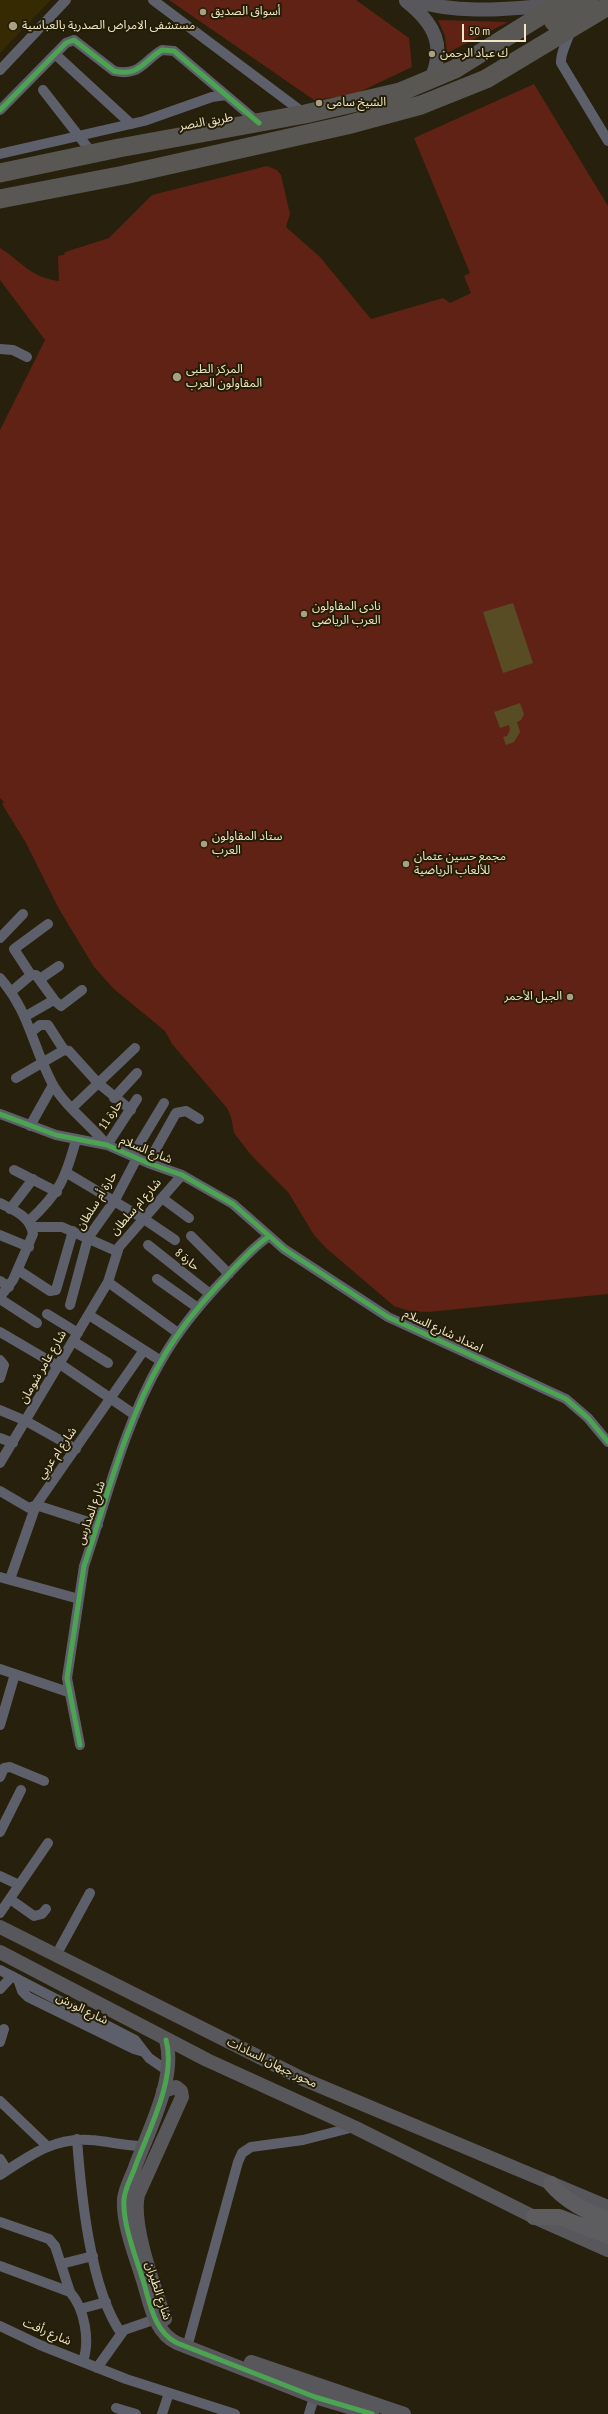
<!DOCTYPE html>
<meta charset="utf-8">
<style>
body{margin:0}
#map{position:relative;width:608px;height:2414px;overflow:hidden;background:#26200c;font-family:"PT Sans Narrow",sans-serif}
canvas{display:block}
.scale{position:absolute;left:462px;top:24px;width:64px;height:18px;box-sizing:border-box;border:2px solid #f0e5c4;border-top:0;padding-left:5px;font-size:12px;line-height:14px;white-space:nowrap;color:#f0e5c4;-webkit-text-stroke:3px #231d07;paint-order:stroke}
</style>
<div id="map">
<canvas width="608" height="2414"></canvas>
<div class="scale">50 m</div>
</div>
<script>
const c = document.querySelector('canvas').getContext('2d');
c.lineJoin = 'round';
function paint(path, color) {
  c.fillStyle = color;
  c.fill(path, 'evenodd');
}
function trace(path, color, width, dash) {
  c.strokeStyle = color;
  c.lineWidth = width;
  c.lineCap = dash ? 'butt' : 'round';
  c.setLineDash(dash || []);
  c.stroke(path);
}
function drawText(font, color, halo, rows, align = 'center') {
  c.font = font + ' "PT Sans Narrow","Noto Sans Arabic",sans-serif';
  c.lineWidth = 4;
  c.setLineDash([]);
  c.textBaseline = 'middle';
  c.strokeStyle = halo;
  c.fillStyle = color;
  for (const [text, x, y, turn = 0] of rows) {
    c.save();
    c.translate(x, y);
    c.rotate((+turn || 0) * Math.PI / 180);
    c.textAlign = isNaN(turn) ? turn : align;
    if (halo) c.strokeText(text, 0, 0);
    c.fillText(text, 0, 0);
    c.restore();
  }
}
paint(new Path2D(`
 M0 0H51L0 53Z`), '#352a02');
paint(new Path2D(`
 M169 0H356L409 38 412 67 353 95 314 100Z
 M438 20 508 22 447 53 445 36Z
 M534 84 608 206V1294L428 1312 409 1311 394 1306 326 1248 314 1235 288 1192 251 1155 234 1133 231 1117 227 1108 172 1044 165 1031 114 989 94 967 59 909 26 843 2 804 4 802 0 798V430L45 340 0 280V248C24 263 29 277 59 281L58 256 64 255 65 252 109 238 152 195 267 166 277 170 281 175 290 214 286 227 320 257 371 319 443 298 450 303 471 293 464 276 470 273 414 138Z`), '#602215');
paint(new Path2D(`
 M513 603 533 663 503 673 483 612Z
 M520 703 524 714 521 720 517 722 520 732 514 742 506 745 503 737 507 736 510 730 509 725 500 728 494 712Z`), '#584c24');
trace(new Path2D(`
 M153 0 305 114
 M571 28C569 39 560 52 561 63L608 141
 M55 54 131 124
 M0 70 66 0
 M43 90 92 153
 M0 110 66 43 74 40 114 71C140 77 143 61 162 50L174 51 259 123
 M0 154 144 121 212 97 226 95
 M0 349 13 350 27 357
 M0 938 23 914
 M31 975 14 949 48 924
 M0 978C29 1011 32 1045 52 1083 65 1107 90 1124 107 1145L137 1099
 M40 979 59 966
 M12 991 31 975H36L55 1001
 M26 1016 52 1001H55L61 1006 82 990
 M31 1032 40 1025H48L64 1050
 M16 1078 64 1050 69 1051 98 1083 131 1110
 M114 1098 137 1073
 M72 1108 135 1048
 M0 1114 56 1135 107 1145 148 1163 182 1175 233 1204 284 1249 388 1317 566 1399 588 1418 608 1442
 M30 1126 53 1085
 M132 1156 164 1103
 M148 1163 176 1113 186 1111 199 1119
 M14 1170 57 1192
 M67 1173 144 1219 175 1240
 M162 1198 189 1218
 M0 1203C15 1211 30 1216 33 1234L13 1280 0 1297
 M10 1209 33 1179
 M29 1221C59 1193 65 1180 76 1140
 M32 1227H62L116 1251
 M0 1235 29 1247
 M191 1236 229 1274
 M148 1245 210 1294
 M18 1270 50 1291 56 1290 73 1231
 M157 1279 198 1308
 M0 1281 9 1287
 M108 1282 178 1333
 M0 1299 37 1323
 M70 1305 88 1238 115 1200 137 1158
 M47 1314 78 1333
 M89 1315 161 1361
 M0 1332 58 1366
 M73 1341 108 1363
 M0 1360 4 1365 0 1378
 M60 1364 135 1415
 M0 1410 26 1421 76 1449
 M0 1438 13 1443
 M0 1463 108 1282 119 1247 182 1175
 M0 1491 29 1508 36 1505 98 1525
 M0 1577 79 1599
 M10 1579 36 1505 144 1350
 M0 1669 68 1692
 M0 1725 15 1674
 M80 1745 67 1678 84 1566C107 1498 125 1423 161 1361 178 1331 200 1304 224 1279 238 1264 251 1249 268 1237
 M0 1777 4 1768 10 1767 44 1781
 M0 1832 21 1790
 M0 1876 19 1885
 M10 1899 34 1916 42 1914 46 1909
 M0 1913 48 1843
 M60 1948 90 1893
 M0 1970 135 2040 149 2058 168 2071
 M18 1979 22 1991 28 1997 134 2049 144 2052
 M0 1989 12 1976
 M0 2042 4 2029
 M0 2101 47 2146
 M77 2139C81 2193 90 2289 121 2333
 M0 2159 7 2170
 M0 2175C29 2156 54 2137 90 2140 108 2141 124 2146 142 2146
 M0 2222 49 2239 55 2246 70 2292
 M61 2264 93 2256
 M0 2266 70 2292C85 2309 90 2341 83 2361
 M80 2309 106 2302
 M0 2326 40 2345 126 2379 235 2414
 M189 2340 238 2162 242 2153 251 2147 303 2140 354 2127
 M97 2368 124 2330 156 2319
 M116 2408 136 2414
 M162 2414 169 2393
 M309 2414 316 2391`), '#5d606a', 10);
trace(new Path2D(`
 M413 0C460 15 506 9 555 5
 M406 1C434 23 447 46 430 81
 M0 1927 303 2079 608 2207
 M0 1952 207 2060 354 2127 534 2217 608 2250
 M166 2040C177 2079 147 2133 134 2170 130 2180 125 2189 124 2199 122 2225 138 2262 145 2287 151 2308 156 2333 177 2343L315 2397 372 2414
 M163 2091 176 2087 181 2091 182 2097 138 2195C131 2225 155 2288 165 2319
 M251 2362 404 2414`), '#57575c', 14);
trace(new Path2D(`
 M551 2184C566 2202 586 2211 608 2220
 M534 2217H559L608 2236`), '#5d5d60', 16);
trace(new Path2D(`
 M554 22 589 0
 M0 173 119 148 305 114 400 92 455 69 566 0
 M0 199 124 175 347 125 421 105 486 79 608 6`), '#595754', 19);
trace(new Path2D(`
 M0 110 66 43 74 40 114 71C140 77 143 61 162 50L174 51 259 123
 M0 1114 56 1135 107 1145 148 1163 182 1175 233 1204 284 1249 388 1317 566 1399 588 1418 608 1442
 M80 1745 67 1678 84 1566C107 1498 125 1423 161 1361 178 1331 200 1304 224 1279 238 1264 251 1249 268 1237
 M166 2040C177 2079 147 2133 134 2170 130 2180 125 2189 124 2199 122 2225 138 2262 145 2287 151 2308 156 2333 177 2343L315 2397 372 2414`), '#4ca352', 5);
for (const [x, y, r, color] of [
 [203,12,4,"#a9a084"],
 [13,26,5,"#a9a084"],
 [432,54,4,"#a9a084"],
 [319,103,4,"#a9a084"],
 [177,377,5,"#a9a084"],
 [304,614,4,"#a9a084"],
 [204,844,4,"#a9a084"],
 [406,864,4,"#a9a084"],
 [570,997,4,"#a9a084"]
]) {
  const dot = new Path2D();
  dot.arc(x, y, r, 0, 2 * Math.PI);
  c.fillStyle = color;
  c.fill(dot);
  trace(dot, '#231d07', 1.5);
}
drawText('12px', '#f0e5c4', '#231d07', [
 ["أسواق الصديق",211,12],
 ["مستشفى الامراض الصدرية بالعباسية",22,26],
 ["ك عباد الرحمن",440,54],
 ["الشيخ سامى",327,103],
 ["المركز الطبى",186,370],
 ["المقاولون العرب",186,384],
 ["نادى المقاولون",312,607],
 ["العرب الرياضى",312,621],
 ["ستاد المقاولون",212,837],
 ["العرب",212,851],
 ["مجمع حسين عثمان",414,857],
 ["للألعاب الرياضية",414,871],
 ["الجبل الأحمر",562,997,"right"]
], 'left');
drawText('12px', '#f0e5c4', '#231d07', [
 ["طريق النصر",206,122,-10],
 ["حارة 11",111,1115,-56],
 ["شارع السلام",146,1150,22],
 ["حارة أم سلطان",97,1201,-58],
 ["شارع ام سلطان",136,1207,-49],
 ["حارة 8",187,1260,38],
 ["امتداد شارع السلام",443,1331,25],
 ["شارع عامر شومان",43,1367,-60],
 ["شارع ام عربي",57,1453,-55],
 ["شارع المدارس",91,1513,-71],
 ["شارع الورش",82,2009,26],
 ["محور جيهان السادات",272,2063,26],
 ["شارع الطيران",158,2291,72],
 ["شارع رأفت",47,2332,23]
]);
</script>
